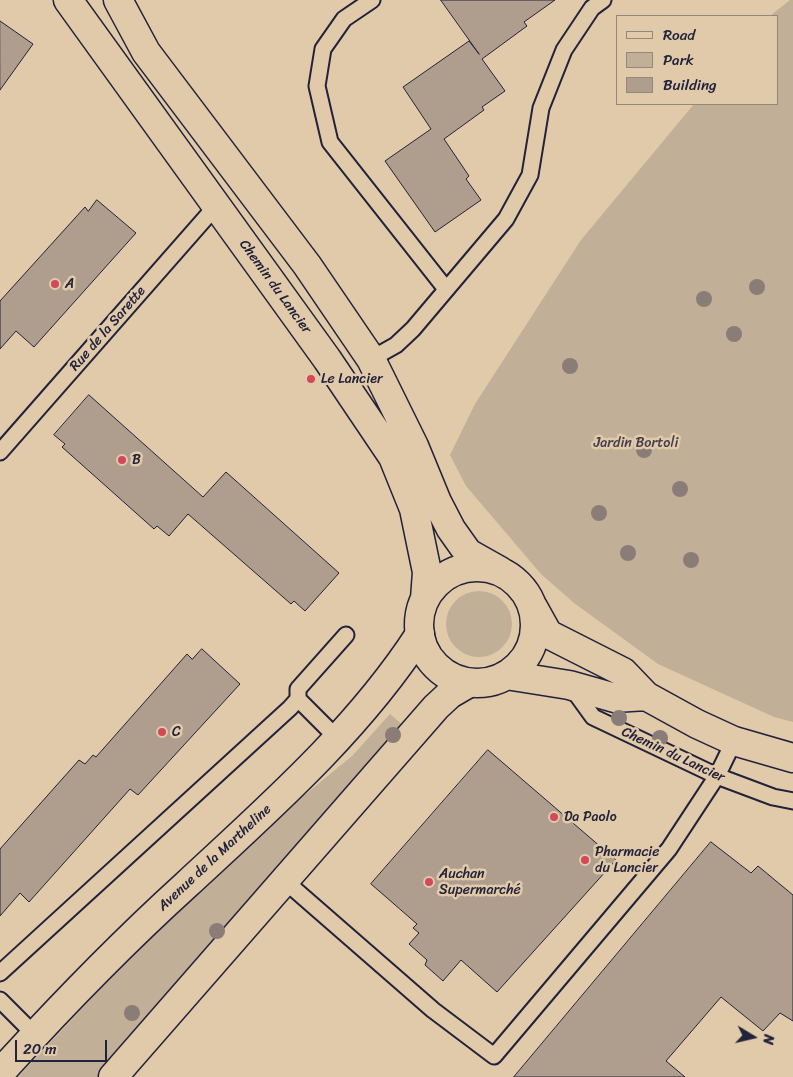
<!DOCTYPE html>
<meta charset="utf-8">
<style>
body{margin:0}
#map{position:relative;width:793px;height:1077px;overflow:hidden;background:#e1caaa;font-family:Sriracha,sans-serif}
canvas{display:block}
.legend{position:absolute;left:616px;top:15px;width:162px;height:90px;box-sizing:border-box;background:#e1caaa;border:1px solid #95877e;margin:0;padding:6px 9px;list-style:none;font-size:15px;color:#22223b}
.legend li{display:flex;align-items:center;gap:10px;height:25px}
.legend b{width:25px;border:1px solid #95877e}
.north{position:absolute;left:728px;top:1012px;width:50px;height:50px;-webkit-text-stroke:4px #e1caaa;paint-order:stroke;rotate:99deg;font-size:14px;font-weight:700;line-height:20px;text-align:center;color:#22223b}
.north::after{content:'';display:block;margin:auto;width:18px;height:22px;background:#22223b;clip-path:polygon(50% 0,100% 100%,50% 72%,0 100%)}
.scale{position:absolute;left:15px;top:1040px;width:92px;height:22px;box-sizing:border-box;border:2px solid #22223b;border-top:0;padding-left:6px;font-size:15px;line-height:18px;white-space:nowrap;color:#22223b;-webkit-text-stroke:4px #e1caaa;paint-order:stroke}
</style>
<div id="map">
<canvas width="793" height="1077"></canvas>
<ul class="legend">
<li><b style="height:6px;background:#e1caaa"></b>Road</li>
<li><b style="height:14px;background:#c2af98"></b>Park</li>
<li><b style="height:14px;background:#af9d8d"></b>Building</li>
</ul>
<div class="north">N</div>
<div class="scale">20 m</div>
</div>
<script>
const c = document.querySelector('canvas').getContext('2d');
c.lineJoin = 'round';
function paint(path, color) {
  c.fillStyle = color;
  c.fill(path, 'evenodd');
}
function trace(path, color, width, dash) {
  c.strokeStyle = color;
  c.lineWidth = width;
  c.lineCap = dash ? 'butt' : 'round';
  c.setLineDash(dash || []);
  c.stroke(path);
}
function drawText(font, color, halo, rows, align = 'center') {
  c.font = font + ' Sriracha,sans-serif';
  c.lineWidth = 5;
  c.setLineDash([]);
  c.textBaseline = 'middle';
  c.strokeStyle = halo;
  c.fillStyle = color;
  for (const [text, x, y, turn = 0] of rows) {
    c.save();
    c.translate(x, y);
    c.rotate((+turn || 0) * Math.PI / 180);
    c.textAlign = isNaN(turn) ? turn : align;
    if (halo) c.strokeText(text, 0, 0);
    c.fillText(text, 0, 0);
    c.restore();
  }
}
paint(new Path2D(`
 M790 0H793V722L774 717 658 664 574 603 541 574 466 486 450 455 475 404 581 240 694 104H777V16H770Z
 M446 624a33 33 0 1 1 66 0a33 33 0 1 1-66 0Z
 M390 714 405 727 103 1077H18L105 984 238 850 352 756Z`), '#c2af98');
const building = new Path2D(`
 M441 0H555L524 22 527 26 482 59 505 91 482 107 484 110 444 139 469 176 466 179 481 200 435 232 385 161 431 129 403 87 469 41 479 54Z
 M0 21 33 44 0 90Z
 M97 200 136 233 34 347 16 331 0 349V301L85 207 88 211Z
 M89 395 203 497 226 472 339 573 305 611 294 601 291 604 188 514 169 536 157 526 154 529 62 447 65 444 54 435Z
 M202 649 240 684 138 795 130 789 29 902 20 893 0 916V849L79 760 85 764 93 755 96 757 187 654 192 659Z
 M488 750 616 860 497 992 461 960 443 981 425 965 427 960 409 944 419 933 413 928 417 924 371 884Z
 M711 842 751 873 758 866 793 895V1021L780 1013 763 1031 721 997 666 1061 685 1077H514Z`);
paint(building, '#af9d8d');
trace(building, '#22223b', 1);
const lane = new Path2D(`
 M372 0 344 19 323 49 317 86 330 142 446 289
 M371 359 396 345 413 329 506 219 530 175 541 108 564 50 592 8 603 0
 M0 452 216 206
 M572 688 593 717 717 776 773 797 793 801
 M298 699 337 738
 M285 881 433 1010 494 1056 669 849 717 776 734 741
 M0 973 290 708 298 699V689L346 635
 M0 1000 35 1035`);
const street = new Path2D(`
 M0 1073C59 1008 121 944 186 885 269 808 358 730 420 634
 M113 1077 436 707 450 694 469 683`);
const secondary = new Path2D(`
 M68 0 327 359 393 457 414 509 427 572 425 599
 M118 0 146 52 307 265 371 359 414 446 437 502 451 529 468 553 500 571
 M419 625a58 58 0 1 1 116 0a58 58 0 1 1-116 0Z
 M533 607 548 634 623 672 646 696 697 724 734 741 793 758
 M506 675 569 685 615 698 646 696`);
trace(lane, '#22223b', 19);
trace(street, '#22223b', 31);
trace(secondary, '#22223b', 31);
trace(lane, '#e1caaa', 15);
trace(street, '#e1caaa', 28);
trace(secondary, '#e1caaa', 28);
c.fillStyle = '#8a7d77';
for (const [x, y] of [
 [757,287],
 [704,299],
 [734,334],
 [570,366],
 [644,450],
 [680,489],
 [599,513],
 [628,553],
 [691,560],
 [619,718],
 [393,735],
 [660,738],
 [217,931],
 [132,1013]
]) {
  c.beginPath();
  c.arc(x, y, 8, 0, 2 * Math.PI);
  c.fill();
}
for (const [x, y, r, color] of [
 [55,284,5,"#d1495b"],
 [311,379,5,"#d1495b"],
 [122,460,5,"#d1495b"],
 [162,732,5,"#d1495b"],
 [554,817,5,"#d1495b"],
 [585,860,5,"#d1495b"],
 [429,882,5,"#d1495b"]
]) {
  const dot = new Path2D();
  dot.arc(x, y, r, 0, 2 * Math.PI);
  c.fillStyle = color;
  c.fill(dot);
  trace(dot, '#e1caaa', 2);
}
drawText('14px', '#22223b', '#e1caaa', [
 ["A",65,284],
 ["Le Lancier",321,379],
 ["B",132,460],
 ["C",172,732],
 ["Da Paolo",564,817],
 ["Pharmacie",595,852],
 ["du Lancier",595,868],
 ["Auchan",439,874],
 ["Supermarché",439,890]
], 'left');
drawText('14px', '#22223b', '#e1caaa', [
 ["Chemin du Lancier",275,287,54],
 ["Rue de la Sarette",108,329,-49],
 ["Chemin du Lancier",673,755,25],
 ["Avenue de la Martheline",215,858,-43]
]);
drawText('14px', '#423e4e', '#e1caaa', [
 ["Jardin Bortoli",636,443]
]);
</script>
